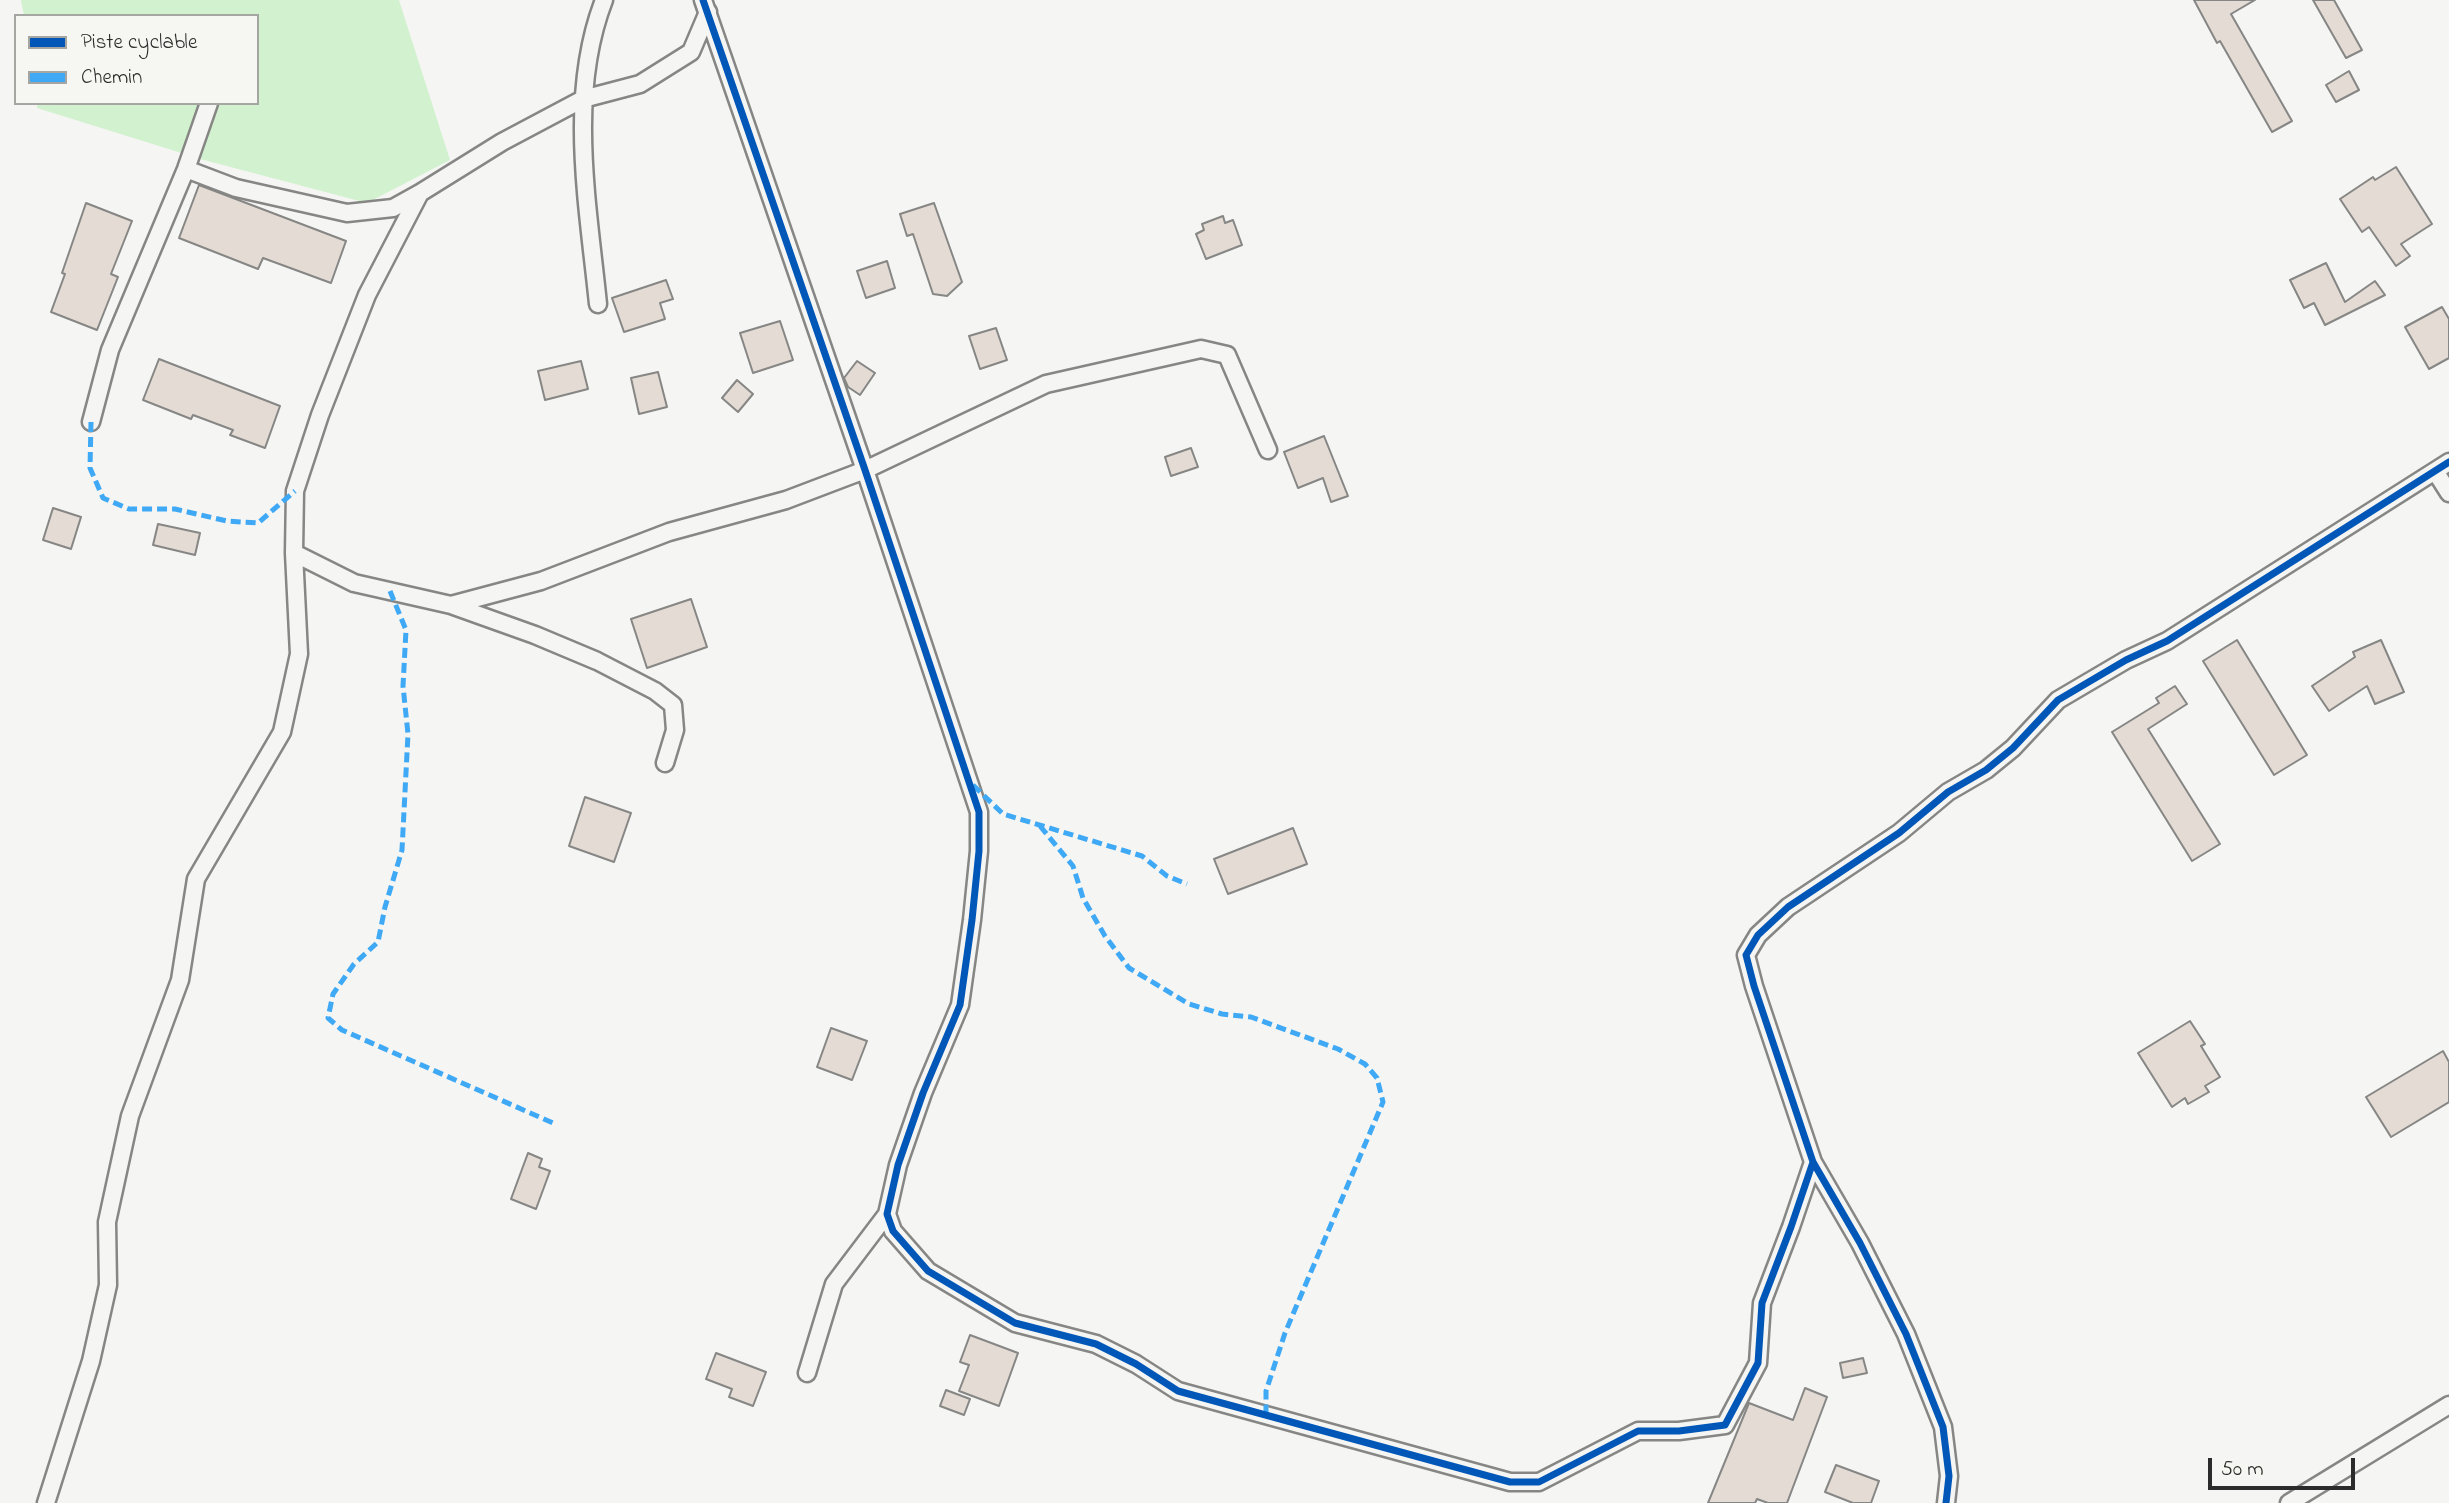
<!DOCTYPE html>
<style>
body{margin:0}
#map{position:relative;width:2449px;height:1503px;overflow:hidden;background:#f5f5f3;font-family:"Indie Flower",sans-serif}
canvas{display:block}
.legend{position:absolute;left:14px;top:14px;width:245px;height:91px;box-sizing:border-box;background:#f6f6f2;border:2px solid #a5a5a2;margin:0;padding:9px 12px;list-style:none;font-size:21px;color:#2b2b2b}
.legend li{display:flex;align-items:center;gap:14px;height:35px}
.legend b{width:35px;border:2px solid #a5a5a2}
.scale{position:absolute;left:2208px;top:1458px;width:147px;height:32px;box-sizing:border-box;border:4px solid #2b2b2b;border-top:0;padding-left:9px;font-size:21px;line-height:24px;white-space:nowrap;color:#2b2b2b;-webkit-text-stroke:5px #f6f6f2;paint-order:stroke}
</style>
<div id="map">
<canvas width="2449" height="1503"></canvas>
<ul class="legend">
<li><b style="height:9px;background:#0057b8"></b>Piste cyclable</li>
<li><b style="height:9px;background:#3fa9f5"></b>Chemin</li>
</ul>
<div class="scale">50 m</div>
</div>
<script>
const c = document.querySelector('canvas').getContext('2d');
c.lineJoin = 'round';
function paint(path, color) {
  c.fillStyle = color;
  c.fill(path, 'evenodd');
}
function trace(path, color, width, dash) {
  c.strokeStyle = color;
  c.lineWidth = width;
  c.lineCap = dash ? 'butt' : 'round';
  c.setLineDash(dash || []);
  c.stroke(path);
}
paint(new Path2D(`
 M21 0H399L450 160 367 203 204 160 37 108V103H257V16H24Z`), '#d2f1cf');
const building = new Path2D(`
 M2194 0H2255L2231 14 2292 121 2272 132 2220 41 2217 43Z
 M2313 0H2334L2362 50 2346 58Z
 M2349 71 2359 90 2336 102 2326 85Z
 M2396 167 2432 224 2401 244 2410 256 2396 266 2369 227 2362 232 2340 199 2373 177 2375 180Z
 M199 185 346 241 331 283 263 258 258 269 179 238Z
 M86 203 132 221 111 274 118 277 97 330 51 312 65 274 62 273Z
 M934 203 962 282 947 296 933 294 913 234 907 236 900 214Z
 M1223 216 1225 223 1233 220 1242 245 1206 259 1196 234 1204 230 1202 224Z
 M887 261 895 288 866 298 857 271Z
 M2326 263 2345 302 2375 281 2385 295 2325 325 2314 303 2304 308 2290 280Z
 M666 280 673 299 660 303 665 319 624 332 612 298Z
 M2442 307 2449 319V358L2429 369 2405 327Z
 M780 321 793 360 753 373 740 333Z
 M996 328 1007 360 980 369 969 336Z
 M159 359 280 406 265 448 230 435 233 430 193 415 191 419 143 400Z
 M581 361 588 389 545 400 538 371Z
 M857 361 875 373 860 395 848 387 844 378Z
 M658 372 667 407 639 414 631 378Z
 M737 380 753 394 738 412 722 398Z
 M1324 436 1348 496 1331 502 1323 478 1298 488 1284 452Z
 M1191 448 1198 467 1171 476 1165 457Z
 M53 508 81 517 71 549 43 540Z
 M158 524 200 533 195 555 153 545Z
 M691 599 707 647 647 668 631 619Z
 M2237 640 2307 755 2274 775 2203 661Z
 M2381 640 2404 692 2375 704 2367 686 2329 711 2312 686 2355 657 2353 652Z
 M2175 686 2187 704 2148 729 2220 844 2192 861 2112 732 2159 703 2156 698Z
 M585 797 631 813 614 862 569 846Z
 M1293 828 1307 864 1228 894 1214 859Z
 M2190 1021 2205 1044 2201 1046 2220 1077 2205 1086 2209 1092 2188 1104 2185 1098 2172 1107 2138 1053Z
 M831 1028 867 1041 852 1080 817 1067Z
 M2443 1051 2449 1062V1102L2391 1137 2366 1097Z
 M528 1153 542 1159 539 1167 550 1171 536 1209 511 1199Z
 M970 1335 1018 1353 999 1406 959 1391 969 1365 960 1362Z
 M716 1353 766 1372 753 1406 729 1397 732 1389 706 1379Z
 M1863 1358 1867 1373 1843 1378 1840 1363Z
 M1805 1388 1827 1397 1787 1503H1768L1757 1499 1755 1503H1708L1749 1403 1793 1420Z
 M946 1390 970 1399 964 1415 940 1406Z
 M1836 1465 1879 1481 1871 1503H1853L1825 1492Z`);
paint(building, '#e3dbd4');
trace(building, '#868685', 2);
const street = new Path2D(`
 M703 0 865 470 979 812V851L972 920 960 1005 923 1093 898 1165 887 1214 893 1231 928 1271 1015 1323 1096 1344 1136 1364 1178 1391 1510 1482H1539L1638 1431H1679L1725 1425 1758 1363 1762 1303 1791 1227 1813 1162
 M186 169 236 188 347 213 393 208 420 193
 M598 304C588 205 567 95 604 0
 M91 422 110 350 186 169 209 103
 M2435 471 2449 493
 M451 605 541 581 669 532 786 500 865 470 1046 384 1201 349 1227 355 1268 450
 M665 763 675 730 673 705 655 691 597 661 535 635 451 605 354 583 294 553 295 491 320 415 367 295 420 193 502 142 583 99 640 84 691 52 708 12
 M807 1373 834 1284 887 1214
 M46 1503 91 1361 108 1285 107 1222 130 1116 180 980 196 879 282 732 299 654 294 553
 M1946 1503 1949 1476 1943 1427 1906 1334 1860 1243 1813 1162 1754 986 1746 955 1758 935 1788 907 1899 833 1948 792 1986 770 2013 748 2058 700 2126 660 2167 641 2449 462
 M2289 1503 2449 1405`);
trace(street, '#868685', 21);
trace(street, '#f5f5f3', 16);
trace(new Path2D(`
 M91 422 90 468 103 498 129 509H175L227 521 258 523 295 491
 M390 591 406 630 403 686 408 734 402 850 385 907 378 942 354 964 333 994 328 1018 342 1030 553 1123
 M973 785 1003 814 1142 856 1167 876 1187 884
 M1040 826 1073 866 1083 898 1105 936 1129 968 1189 1004 1222 1014 1251 1017 1338 1049 1365 1064 1377 1078 1383 1102 1285 1333 1266 1391V1416`), '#3fa9f5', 5, [10, 5]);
trace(new Path2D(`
 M703 0 865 470 979 812V851L972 920 960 1005 923 1093 898 1165 887 1214 893 1231 928 1271 1015 1323 1096 1344 1136 1364 1178 1391 1510 1482H1539L1638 1431H1679L1725 1425 1758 1363 1762 1303 1791 1227 1813 1162
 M1946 1503 1949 1476 1943 1427 1906 1334 1860 1243 1813 1162 1754 986 1746 955 1758 935 1788 907 1899 833 1948 792 1986 770 2013 748 2058 700 2126 660 2167 641 2449 462`), '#0057b8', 7);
</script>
